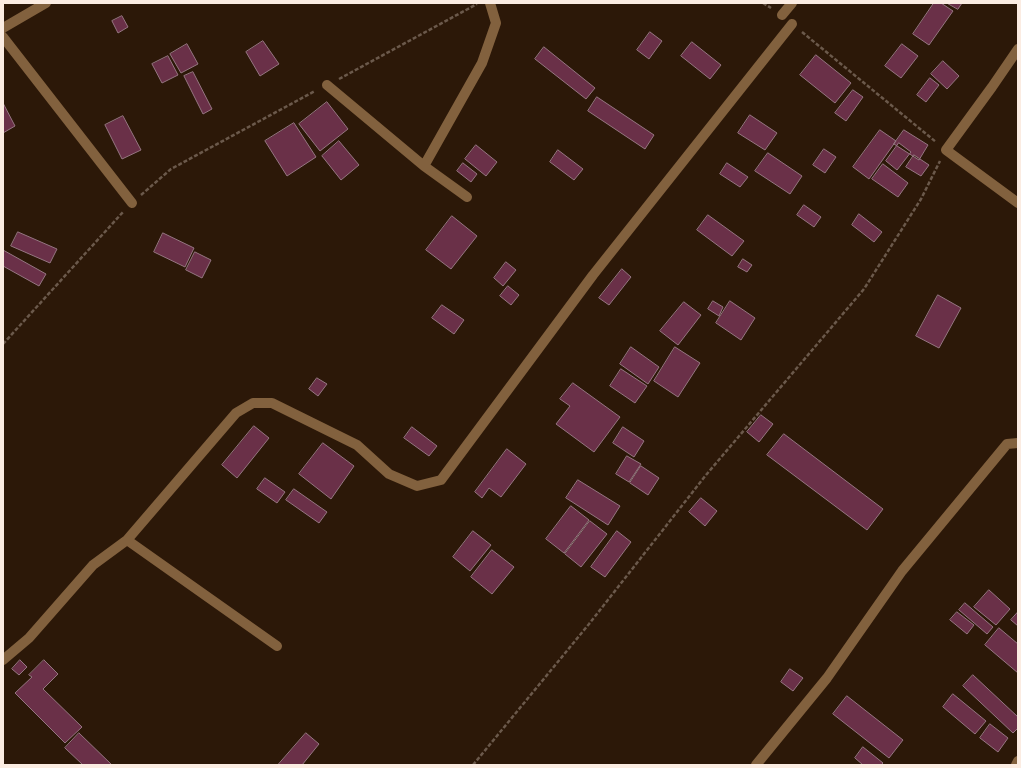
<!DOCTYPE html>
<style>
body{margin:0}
#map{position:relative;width:1021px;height:768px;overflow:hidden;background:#2c1808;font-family:Montserrat,sans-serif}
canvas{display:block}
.frame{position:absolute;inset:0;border:4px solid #fbece2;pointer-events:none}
</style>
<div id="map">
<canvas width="1021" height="768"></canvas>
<div class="frame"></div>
</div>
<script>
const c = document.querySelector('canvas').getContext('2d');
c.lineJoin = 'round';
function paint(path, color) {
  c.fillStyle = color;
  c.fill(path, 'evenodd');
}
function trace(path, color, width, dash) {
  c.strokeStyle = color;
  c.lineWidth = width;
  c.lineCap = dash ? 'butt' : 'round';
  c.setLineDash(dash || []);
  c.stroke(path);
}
const building = new Path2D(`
 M934 3H941L953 11 929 45 913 34Z
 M947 3H962L958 9Z
 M122 16 128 27 118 33 112 21Z
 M650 32 662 41 649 59 637 50Z
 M263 41 279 64 260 76 246 52Z
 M692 42 721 65 710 79 681 56Z
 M187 44 198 64 181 73 170 54Z
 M902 44 918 56 901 78 885 66Z
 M544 47 595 88 586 99 535 59Z
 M816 55 851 83 835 103 800 75Z
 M168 56 178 75 162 83 152 64Z
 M943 61 959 76 947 89 931 74Z
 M193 72 212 109 203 114 184 76Z
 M930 78 939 85 926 102 917 95Z
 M853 90 863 97 846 121 835 113Z
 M597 97 654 135 645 149 588 111Z
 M327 102 348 129 320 151 299 124Z
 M3 103 15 126 3 133Z
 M750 115 777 133 765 150 738 133Z
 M123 116 141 150 122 159 105 125Z
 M294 123 316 157 287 176 265 141Z
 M880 130 896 141 869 179 853 167Z
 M904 130 928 145 919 160 894 144Z
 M339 141 359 165 341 180 322 156Z
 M899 143 911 152 897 170 886 161Z
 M476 145 497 162 486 176 465 159Z
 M824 149 836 157 825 173 813 165Z
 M558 150 583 169 574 180 550 162Z
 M768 153 802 176 790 194 755 171Z
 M914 155 929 165 921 176 906 167Z
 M463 163 477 174 471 182 457 171Z
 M727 163 748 177 740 187 720 174Z
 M883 164 908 183 898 197 872 179Z
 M804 205 821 217 814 227 797 215Z
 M859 214 882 232 874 242 852 225Z
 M708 215 744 241 732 256 697 230Z
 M452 216 477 236 451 269 426 250Z
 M18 232 57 249 50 263 11 246Z
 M163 233 194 248 185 267 154 252Z
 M3 250 46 274 39 286 3 266Z
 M195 252 211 260 202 278 186 270Z
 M743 259 752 265 747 272 738 267Z
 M506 262 516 270 503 286 494 278Z
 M622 269 631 277 609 305 599 298Z
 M508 286 519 295 511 305 500 296Z
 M938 295 961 308 939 348 916 336Z
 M713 301 723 307 719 316 708 309Z
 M730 301 755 318 741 340 716 323Z
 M684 302 701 315 678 345 660 331Z
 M442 305 464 320 454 334 432 318Z
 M631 347 659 367 648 384 620 364Z
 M675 347 700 363 678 397 654 381Z
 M621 369 647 386 635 403 610 386Z
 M317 378 327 384 318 396 309 389Z
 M573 383 620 417 594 452 556 424 570 406 560 399Z
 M761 415 773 424 759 442 747 432Z
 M254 426 269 438 237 478 222 465Z
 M412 427 437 446 429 456 404 438Z
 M623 427 644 441 634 457 613 443Z
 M784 434 883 509 867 530 767 455Z
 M323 443 354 466 331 499 299 474Z
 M507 449 526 464 501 497 489 488 482 498 475 492Z
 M627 456 641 464 629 482 616 474Z
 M641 466 659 478 648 495 630 483Z
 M265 478 285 492 277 503 257 489Z
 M578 480 620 506 608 525 566 498Z
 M294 489 327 512 319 523 286 500Z
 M701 498 717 511 705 526 689 512Z
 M571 506 589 520 564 553 546 539Z
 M590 521 607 534 581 567 565 554Z
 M473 531 491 545 470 571 453 557Z
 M617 531 631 542 605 577 591 567Z
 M492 550 514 567 492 594 471 577Z
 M989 590 1010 609 996 625 974 607Z
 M965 603 993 627 987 634 959 610Z
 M957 612 974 625 967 634 950 620Z
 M1018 612V626L1011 620Z
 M999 628 1018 644V673L985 645Z
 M20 660 27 667 19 675 12 669Z
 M44 660 58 674 43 689 82 727 65 743 15 693 32 677 29 675Z
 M790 669 803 678 793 691 781 682Z
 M973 675 1018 717V728L1013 733 963 686Z
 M953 694 986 721 975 734 943 707Z
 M847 696 903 740 889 758 833 714Z
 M990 724 1008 738 998 752 980 738Z
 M79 733 112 765H83L65 748Z
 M306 733 319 744 302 765H278Z
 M863 747 883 763 881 765H863L855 758Z`);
paint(building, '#6a3048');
trace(building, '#957681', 1);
trace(new Path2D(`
 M763 3 771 8
 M802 32 936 142
 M339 79 477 4
 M141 195 171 169 315 91
 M3 344 123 212
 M473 765 589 624 706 475 864 289 921 199 940 161`), '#6b594b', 2.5, [4, 2]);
trace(new Path2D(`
 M782 15 792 3
 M3 28 46 3
 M3 37 132 203
 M1018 49 992 87 946 150 1018 203
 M327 85 424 166 467 197
 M424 166 482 63 496 23 490 3
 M127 540 277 646
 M3 660 29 638 93 565 127 540 236 413 253 403H272L357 445 389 474 417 486 441 480 593 275 792 24
 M756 765 827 678 902 571 1007 444 1018 443
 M1016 765 1018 761`), '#82613e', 10);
</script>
